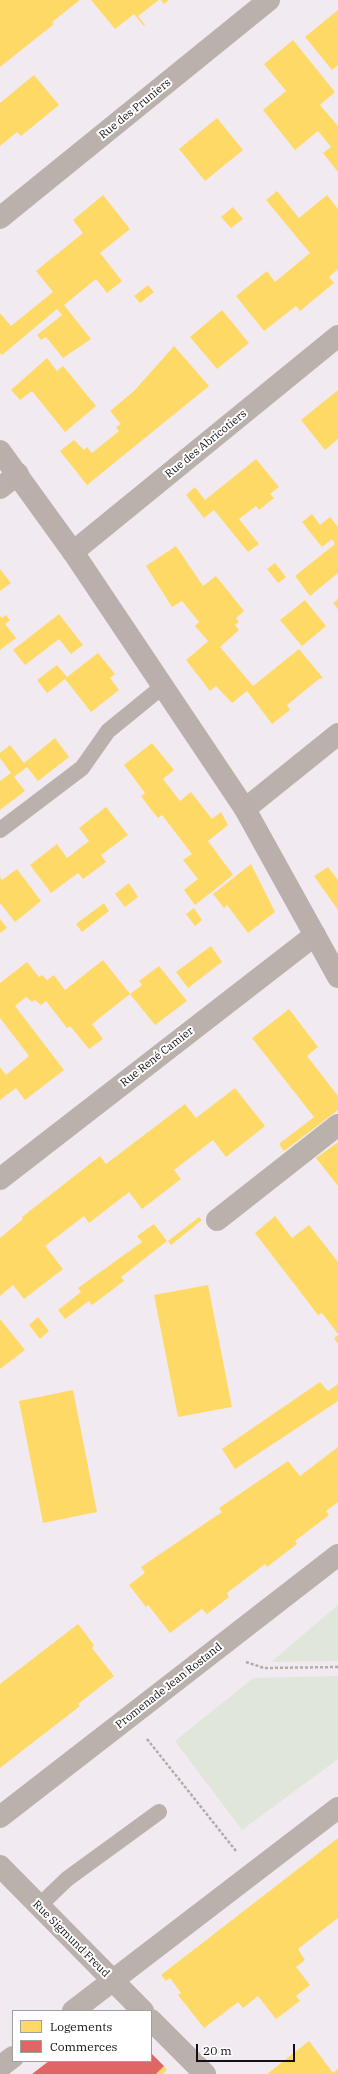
<!DOCTYPE html>
<meta charset="utf-8">
<style>
body{margin:0}
#map{position:relative;width:338px;height:2074px;overflow:hidden;background:#f2eaf1;font-family:"IBM Plex Serif",serif}
canvas{display:block}
.legend{position:absolute;left:12px;top:2010px;width:140px;height:52px;box-sizing:border-box;background:#fff;border:1px solid #a19fa1;margin:0;padding:5px 7px;list-style:none;font-size:12px;color:#140f14}
.legend li{display:flex;align-items:center;gap:8px;height:20px}
.legend b{width:20px;border:1px solid #a19fa1}
.scale{position:absolute;left:196px;top:2044px;width:99px;height:18px;box-sizing:border-box;border:2px solid #140f14;border-top:0;padding-left:5px;font-size:12px;line-height:14px;white-space:nowrap;color:#140f14;-webkit-text-stroke:3px #fff;paint-order:stroke}
</style>
<div id="map">
<canvas width="338" height="2074"></canvas>
<ul class="legend">
<li><b style="height:11px;background:#ffd966"></b>Logements</li>
<li><b style="height:11px;background:#e06666"></b>Commerces</li>
</ul>
<div class="scale">20 m</div>
</div>
<script>
const c = document.querySelector('canvas').getContext('2d');
c.lineJoin = 'round';
function paint(path, color) {
  c.fillStyle = color;
  c.fill(path, 'evenodd');
}
function trace(path, color, width, dash) {
  c.strokeStyle = color;
  c.lineWidth = width;
  c.lineCap = dash ? 'butt' : 'round';
  c.setLineDash(dash || []);
  c.stroke(path);
}
function drawText(font, color, halo, rows, align = 'center') {
  c.font = font + ' "IBM Plex Serif",serif';
  c.lineWidth = 4;
  c.setLineDash([]);
  c.textBaseline = 'middle';
  c.strokeStyle = halo;
  c.fillStyle = color;
  for (const [text, x, y, turn = 0] of rows) {
    c.save();
    c.translate(x, y);
    c.rotate((+turn || 0) * Math.PI / 180);
    c.textAlign = isNaN(turn) ? turn : align;
    if (halo) c.strokeText(text, 0, 0);
    c.fillText(text, 0, 0);
    c.restore();
  }
}
paint(new Path2D(`
 M338 1605V1661L271 1662Z
 M338 1676V1759L242 1830 175 1741 253 1678Z`), '#e0e7da');
paint(new Path2D(`
 M0 0H80L52 22 54 24 0 67Z
 M91 0H159L138 16 145 25 144 26 134 14 115 29Z
 M161 0H169L164 4Z
 M338 10V65L332 70 305 37Z
 M293 40 335 92 320 105 338 126V172L323 153 331 147 318 131 295 150 263 110 286 91 264 64Z
 M34 75 59 105 21 136 17 132 0 146V103Z
 M217 118 243 150 205 181 179 149Z
 M277 191 299 218 327 195 338 209V269L329 277 334 283 300 311 296 306 264 331 236 296 267 271 275 282 310 253 266 200Z
 M103 195 130 229 100 253 122 281 107 293 96 279 64 305 91 339 63 358 46 337 41 340 37 335 62 315 57 309 2 355 0 353V313L11 326 53 292 36 271 83 233 73 220Z
 M233 207 243 219 231 228 221 217Z
 M148 285 154 292 140 303 134 296Z
 M222 310 249 343 217 369 190 337Z
 M174 346 209 386 87 485 60 451 74 440 84 450 87 447 92 453 119 431 116 427 121 424 110 411 134 391Z
 M47 358 57 371 63 366 96 406 65 432 32 391 20 400 11 390Z
 M338 390V439L325 450 301 420Z
 M256 459 279 487 270 494 274 498 259 510 256 506 239 519 259 544 248 552 214 510 204 518 186 495 195 487 205 500Z
 M312 514 320 525 330 517 338 527V573L310 596 295 576 335 544 332 539 322 547 302 522Z
 M176 546 203 586 216 576 244 611 236 618 239 622 235 625 239 630 220 647 253 686 299 649 323 678 319 679 287 705 290 710 272 724 247 691 232 703 216 686 210 691 186 660 212 638 208 641 195 626 199 622 182 601 172 607 146 566Z
 M275 563 286 577 278 583 267 569Z
 M0 569 11 583 0 591Z
 M338 599V609L333 603Z
 M305 600 326 626 302 646 280 620Z
 M59 614 83 645 71 654 59 639 25 665 13 650Z
 M6 615 10 620 5 624 16 638 0 650V616L2 618Z
 M98 653 115 674 110 678 119 690 91 712 65 679 47 693 37 680 57 665 67 677Z
 M55 738 69 757 38 781 27 767 14 777 25 791 0 810V781L11 773 0 758V753L10 745 24 763Z
 M152 743 174 770 163 779 180 801 191 792 212 819 221 812 228 825 208 841 233 875 195 905 184 890 198 879 183 860 192 854 162 815 158 818 149 807 141 796 145 793 124 765Z
 M106 807 128 835 101 855 106 862 94 871 83 879 78 873 51 893 30 865 57 844 67 858 89 841 79 828Z
 M251 864 275 912 248 933 227 905 224 908 213 894Z
 M328 867 338 880V910L314 876Z
 M17 869 41 901 15 922 0 903V877L2 880Z
 M129 883 138 897 125 907 115 894Z
 M104 903 109 911 82 932 76 924Z
 M194 908 202 920 195 926 186 914Z
 M0 919 7 928 0 933Z
 M211 946 222 962 188 988 176 972Z
 M103 960 130 994 92 1024 103 1039 89 1049 70 1026 67 1028 46 1001 41 1005 35 1000 32 1002 26 997 15 1006 64 1070 25 1100 16 1088 0 1100V1067L6 1075 29 1056 0 1018V983L27 962 39 977 42 975 47 980 54 975 65 990Z
 M159 966 187 1001 155 1025 130 994 142 985 139 981Z
 M289 1009 318 1047 307 1056 338 1096V1110L284 1151 279 1144 314 1117 252 1038Z
 M235 1088 265 1126 226 1157 213 1140 174 1170 181 1179 142 1209 129 1192 89 1223 84 1216 45 1246 63 1269 24 1299 13 1285 0 1296V1238L23 1219 22 1217 100 1156 106 1164 185 1104 196 1118Z
 M338 1142V1186L316 1158Z
 M275 1216 292 1238 309 1225 338 1262V1334L322 1313 318 1315 255 1233Z
 M199 1217 202 1220 171 1245 168 1241Z
 M154 1224 167 1241 121 1277 124 1281 92 1305 89 1301 65 1319 58 1310 81 1292 78 1288 142 1242 137 1236Z
 M208 1285 232 1407 178 1417 154 1295Z
 M38 1317 49 1331 40 1339 29 1325Z
 M0 1319 25 1350 0 1369Z
 M338 1335V1344L334 1338Z
 M320 1382 328 1391 338 1384V1401L235 1469 222 1449Z
 M73 1390 97 1512 43 1523 19 1401Z
 M338 1447V1502L326 1511 329 1515 295 1541 297 1544 267 1567 265 1564 227 1593 229 1597 207 1614 202 1609 170 1633 148 1605 146 1607 129 1585 145 1573 141 1567 222 1512 219 1508 288 1461 300 1476Z
 M78 1624 94 1645 92 1648 114 1676 78 1704 80 1706 0 1768V1684Z
 M338 1838V1918L298 1949 305 1960 296 1967 310 1985 296 1996 300 2001 276 2019 258 1996 243 2008 238 2002 204 2028 178 1995 181 1993 170 1978 166 1981 161 1975Z
 M309 2041 333 2073 338 2069V2074H267Z
 M164 2066 167 2070 163 2074H156Z`), '#ffd966');
paint(new Path2D(`
 M151 2053 164 2066 156 2074H32L49 2061H151Z`), '#e06666');
trace(new Path2D(`
 M246 1662 264 1668 338 1667
 M147 1739 236 1851`), '#b3aba9', 2.5, [3, 2]);
trace(new Path2D(`
 M0 830 82 768 108 731 162 687
 M39 1906 67 1879 159 1812`), '#bbb1ac', 16);
trace(new Path2D(`
 M0 218 269 0
 M0 488 18 474
 M73 552 338 336
 M245 809 338 734
 M0 1179 315 935
 M217 1220 338 1125
 M0 1817 338 1555
 M0 1866 143 2011
 M73 2011 338 1808
 M151 2020 205 2074
 M0 2067 13 2057`), '#bbb1ac', 22);
trace(new Path2D(`
 M0 451 73 552 245 809 338 977`), '#bbafab', 22);
drawText('11px', '#140f14', '#fff', [
 ["Rue des Pruniers",135,109,-39],
 ["Rue des Abricotiers",206,444,-39],
 ["Rue René Camier",157,1057,-38],
 ["Promenade Jean Rostand",169,1686,-38],
 ["Rue Sigmund Freud",71,1939,45]
]);
</script>
